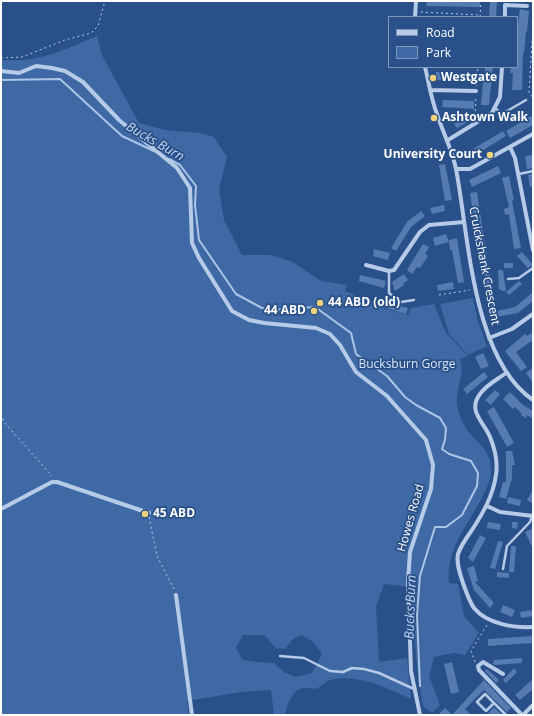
<!DOCTYPE html>
<style>
body{margin:0}
#map{position:relative;width:534px;height:716px;overflow:hidden;background:#295088;font-family:"Open Sans",sans-serif}
canvas{display:block}
.frame{position:absolute;inset:0;border:2px solid #fff;pointer-events:none}
.legend{position:absolute;left:388px;top:16px;width:130px;height:52px;box-sizing:border-box;background:#295088;border:1px solid #7f96b8;margin:0;padding:5px 7px;list-style:none;font-size:12px;color:#fff}
.legend li{display:flex;align-items:center;gap:8px;height:20px}
.legend b{width:20px;border:1px solid #7f96b8}
</style>
<div id="map">
<canvas width="534" height="716"></canvas>
<div class="frame"></div>
<ul class="legend">
<li><b style="height:5px;background:#b5cbe8"></b>Road</li>
<li><b style="height:11px;background:#3e69a4"></b>Park</li>
</ul>
</div>
<script>
const c = document.querySelector('canvas').getContext('2d');
c.lineJoin = 'round';
function paint(path, color) {
  c.fillStyle = color;
  c.fill(path, 'evenodd');
}
function trace(path, color, width, dash) {
  c.strokeStyle = color;
  c.lineWidth = width;
  c.lineCap = dash ? 'butt' : 'round';
  c.setLineDash(dash || []);
  c.stroke(path);
}
function drawText(font, color, halo, rows, align = 'center') {
  c.font = font + ' "Open Sans",sans-serif';
  c.lineWidth = 3.5;
  c.setLineDash([]);
  c.textBaseline = 'middle';
  c.strokeStyle = halo;
  c.fillStyle = color;
  for (const [text, x, y, turn = 0] of rows) {
    c.save();
    c.translate(x, y);
    c.rotate((+turn || 0) * Math.PI / 180);
    c.textAlign = isNaN(turn) ? turn : align;
    if (halo) c.strokeText(text, 0, 0);
    c.fillText(text, 0, 0);
    c.restore();
  }
}
paint(new Path2D(`
 M97 36 102 55 139 123 165 130 200 133 214 137 227 157 219 189 224 220 242 255H271L293 262 321 281 347 285 345 291 386 309 408 315 411 308 434 304 446 333 468 356 460 359C466 376 453 392 458 409 459 415 463 423 466 428 475 442 491 450 491 468 492 475 489 483 486 489 473 520 445 546 449 583L458 584 464 616 479 633 465 655 454 653 434 657 429 676 440 705 432 713 423 706 418 676 410 587 384 584 376 607 379 662 407 658 411 699C387 688 357 673 331 680 326 681 322 685 318 688 313 690 308 687 303 688 291 690 287 706 285 715H274L271 690 241 692 187 701 189 715H1V60C39 63 63 50 97 36ZM243 635H264L276 648 285 649 293 639 302 635 313 642 322 654 312 673 296 677 284 672 274 663 257 662 243 660 236 648Z
 M473 298 478 322 487 346 468 355 449 334 440 304Z`), '#3e69a4');
trace(new Path2D(`
 M1 80 60 79 122 136 156 152
 M169 159 180 165 196 186 195 205 199 240 236 294 262 308 273 310 315 307 351 333 356 354 387 376 405 397 416 405 440 418 446 428 445 440 442 449 449 454 471 461 478 473 477 486 462 515 446 527H435L420 576 417 615 420 686`), '#aac5e8', 2);
paint(new Path2D(`
 M427 1H480V7L426 6Z
 M490 1H497L496 17H489Z
 M520 9 529 11 527 32H526L524 53H523L522 90H512L513 73H510L511 68 517 67V32Z
 M485 67H493L489 105H481L483 81 435 80 436 72 485 74Z
 M443 100 474 101V109L442 107Z
 M471 114 474 119 457 128 454 124Z
 M533 115V125L510 138 506 131Z
 M503 131 506 136 472 157 468 152Z
 M532 155 533 168 527 169 525 156Z
 M445 164 452 200 445 201 439 165Z
 M498 166 501 173 472 187 469 180Z
 M533 174V186L530 187 528 175Z
 M509 176 514 200 512 201 521 248 514 249 509 214 505 215 504 209 509 207 502 178Z
 M477 192 486 252 493 292H487L485 273 483 274 480 258 470 193Z
 M444 205 445 211 432 214 430 208Z
 M421 211 425 216 411 227 396 251 391 248 407 222Z
 M446 234 449 242 435 246 433 238Z
 M457 238 464 282 458 283 452 250H450L449 240Z
 M423 244 429 247 425 254 428 256 420 268 417 267 412 274 407 270Z
 M374 249 390 253 388 260 373 256Z
 M522 252 533 265 528 268 517 256Z
 M504 263H513V268H504Z
 M498 270H503L506 291H502L499 289Z
 M404 274 408 280 403 284 404 285 395 291 392 282Z
 M360 275 386 281 384 288 359 281Z
 M519 281 522 284 509 295 506 292Z
 M453 282 454 289 438 291 437 285Z
 M533 292V301L518 313 490 318 488 302 494 301 497 311 515 307Z
 M388 303 408 308 406 314 386 308Z
 M533 332V340L516 352 527 367 521 371 505 351 525 334 527 336Z
 M483 353 489 366 481 369 475 357Z
 M531 369 533 372V383L526 373Z
 M484 372 488 377 467 394 463 389Z
 M495 390 500 394 491 405 485 400Z
 M510 392 523 405 533 411V419L527 415 526 418 521 415 522 414 515 407 513 409 503 399Z
 M494 407 514 443 507 447 487 411Z
 M506 451H512L515 465H512V478L506 499 499 497 503 482H506Z
 M533 490V504L527 500Z
 M508 497 521 500 520 506 507 503Z
 M488 522 501 524 500 530 487 528Z
 M512 522H518L517 529 512 528Z
 M532 529 533 532V549L525 532Z
 M480 535 486 538 473 562 468 558Z
 M498 541 503 542 495 569 490 568Z
 M511 546H516L514 572H509Z
 M474 566 478 581 475 582 494 603 490 608 474 590 467 568Z
 M497 572 509 573V578L497 577Z
 M503 605 515 610 512 617 500 612Z
 M533 610V616L521 618 520 612Z
 M533 636V643L488 646V639Z
 M522 658V663L495 665 493 664 494 660Z
 M452 662 459 692 451 694 444 664Z
 M514 668 517 672 506 683 503 680Z
 M487 669 499 680 496 683 485 671Z
 M533 679V689L520 700 515 695Z
 M484 680 511 708 507 712 484 690 465 709 471 715H438L445 708 452 715Z
 M494 707 502 715H487Z`), '#567bb1');
trace(new Path2D(`
 M421 12 480 15
 M480 17 481 1
 M533 26 529 92 533 98
 M1 58 22 57 65 40 91 33 98 26 105 1
 M476 86 478 67
 M475 116 476 96
 M439 295 470 290
 M1 414 4 422 52 476
 M149 517 157 556 174 589
 M475 662 471 651 487 625`), '#b5cbe8', 1, [2, 3]);
trace(new Path2D(`
 M495 108 502 114 526 100
 M519 174 533 171
 M389 271V293L401 302 414 300
 M508 279 519 278 533 268
 M503 569 507 546 530 522 532 516
 M280 656 304 658 330 671 343 672 352 668 364 669 379 673 414 689
 M494 703 486 711 477 702 485 694 506 715`), '#b5cbe8', 2.5);
trace(new Path2D(`
 M415 17 416 1
 M505 17V5L527 6
 M425 67C429 83 431 99 437 114 443 133 452 149 456 169 469 236 472 358 533 400
 M1 71 19 73 36 66 52 68 65 71 83 82 119 120 177 168 190 188 192 243 199 258 232 311 249 320 264 323 316 328 330 334 340 345 356 372 387 396 426 440 433 465 431 489 410 552 408 582 411 671 420 715
 M431 90 476 91
 M448 140 492 113 500 97 502 67
 M510 147 515 158 533 250
 M456 169H470L533 134
 M366 265 389 271 394 270 420 232 429 225 464 222
 M489 338 512 329 533 314
 M506 373C498 379 486 385 480 394 467 411 484 422 490 437 495 449 498 462 496 475 493 496 483 513 472 530 467 537 461 545 458 554 456 563 460 574 463 583 466 591 469 601 474 608 487 624 514 628 533 627
 M487 506 500 512 533 516
 M1 509 52 482H57L149 513
 M176 595 192 715
 M503 674 483 662 478 666 479 670 522 715
 M523 715 533 705`), '#b5cbe8', 4);
for (const [x, y, r, color] of [
 [433,78,4,"#efd17c"],
 [434,118,4,"#efd17c"],
 [490,155,4,"#efd17c"],
 [320,303,4,"#efd17c"],
 [314,311,4,"#efd17c"],
 [145,514,4,"#efd17c"]
]) {
  const dot = new Path2D();
  dot.arc(x, y, r, 0, 2 * Math.PI);
  c.fillStyle = color;
  c.fill(dot);
  trace(dot, '#295088', 1.5);
}
drawText('bold 12px', '#fff', '#295088', [
 ["Westgate",441,78],
 ["Ashtown Walk",442,118],
 ["University Court",482,155,"right"],
 ["44 ABD (old)",328,303],
 ["44 ABD",306,311,"right"],
 ["45 ABD",153,514]
], 'left');
drawText('12px', '#fff', '#295088', [
 ["Cruickshank Crescent",484,266,79],
 ["Howes Road",411,518,-74]
]);
drawText('12px', '#d9e6f7', '#295088', [
 ["Bucksburn Gorge",407,365]
]);
drawText('italic 13px', '#c1d5ef', '#295088', [
 ["Bucks Burn",155,142,30],
 ["Bucks Burn",411,607,-88]
]);
</script>
